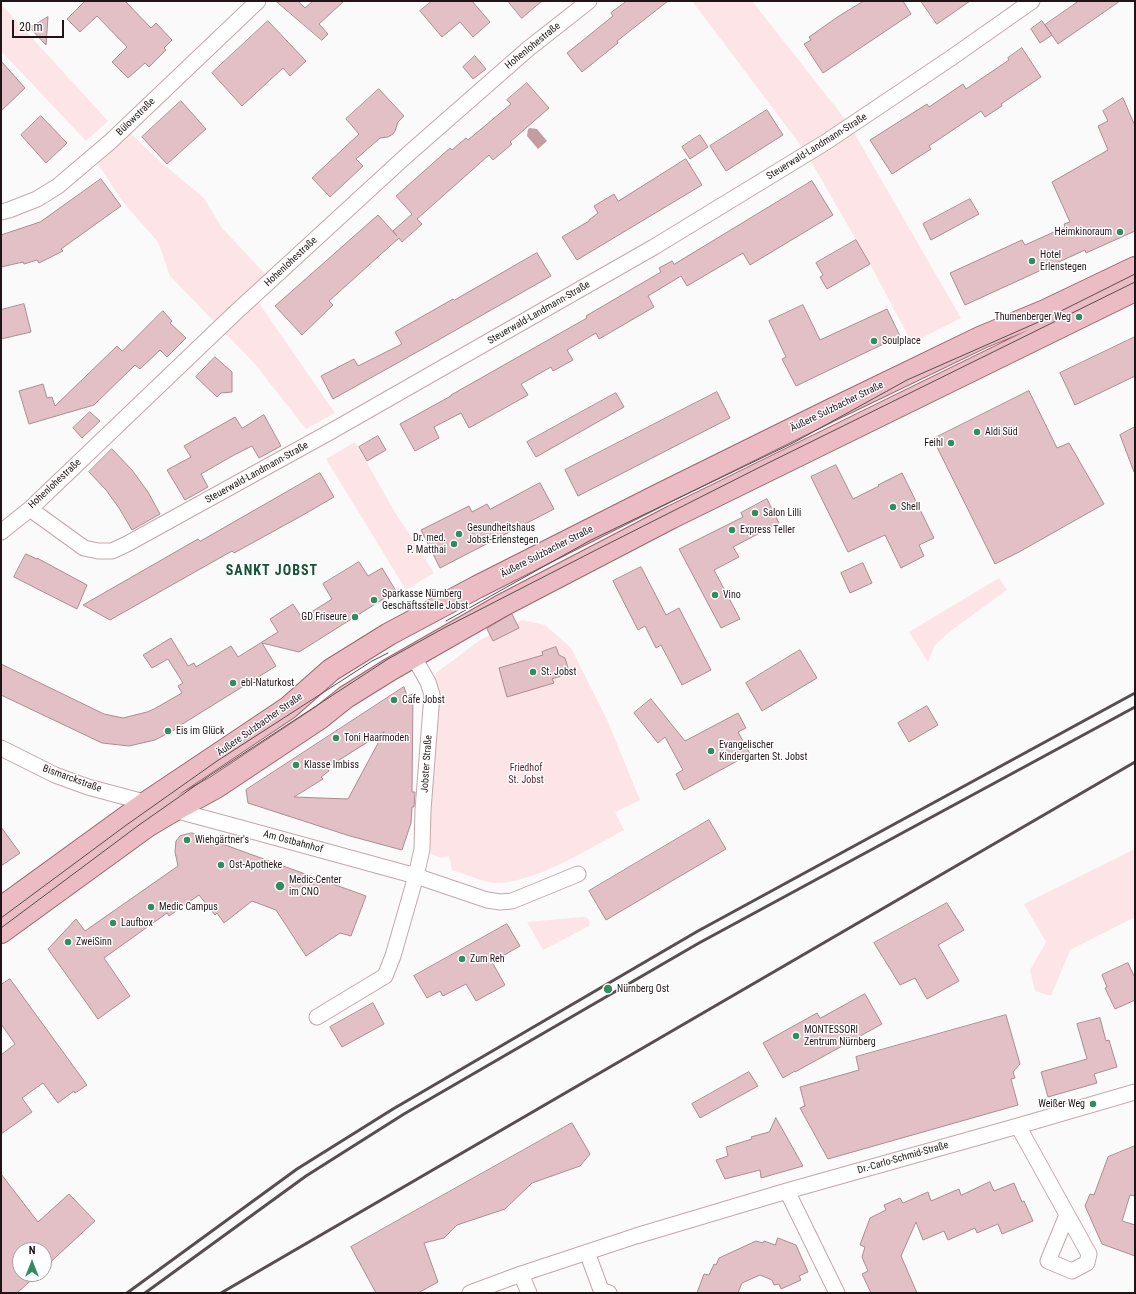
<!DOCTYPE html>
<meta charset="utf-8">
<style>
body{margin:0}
#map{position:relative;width:1136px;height:1294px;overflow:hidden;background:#fafafa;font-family:"Roboto Condensed",sans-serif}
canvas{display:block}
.frame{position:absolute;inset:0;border:2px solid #201416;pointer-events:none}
.north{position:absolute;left:12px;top:1242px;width:40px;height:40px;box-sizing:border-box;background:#fff;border:1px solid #a6a1a2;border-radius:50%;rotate:0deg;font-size:11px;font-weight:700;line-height:16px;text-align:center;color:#201416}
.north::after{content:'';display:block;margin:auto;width:14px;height:18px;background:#338c61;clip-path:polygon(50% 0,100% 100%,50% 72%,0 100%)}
.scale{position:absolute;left:12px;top:20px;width:52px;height:18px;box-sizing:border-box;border:2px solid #201416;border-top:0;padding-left:5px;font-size:12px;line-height:14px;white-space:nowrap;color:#201416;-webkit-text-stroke:3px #fff;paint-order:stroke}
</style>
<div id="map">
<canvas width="1136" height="1294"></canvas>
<div class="frame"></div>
<div class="north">N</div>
<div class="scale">20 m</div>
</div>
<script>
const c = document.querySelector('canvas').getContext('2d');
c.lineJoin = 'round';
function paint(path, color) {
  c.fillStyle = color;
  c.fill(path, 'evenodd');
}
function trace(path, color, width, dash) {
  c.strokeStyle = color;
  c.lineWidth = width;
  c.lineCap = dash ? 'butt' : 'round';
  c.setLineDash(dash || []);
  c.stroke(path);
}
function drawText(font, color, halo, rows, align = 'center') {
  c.font = font + ' "Roboto Condensed",sans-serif';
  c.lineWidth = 3;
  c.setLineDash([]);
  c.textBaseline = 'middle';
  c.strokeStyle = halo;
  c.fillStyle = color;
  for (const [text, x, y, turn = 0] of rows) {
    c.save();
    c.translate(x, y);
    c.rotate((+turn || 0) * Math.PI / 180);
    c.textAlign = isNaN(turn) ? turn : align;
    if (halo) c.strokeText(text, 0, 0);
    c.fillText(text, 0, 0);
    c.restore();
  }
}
paint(new Path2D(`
 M692 1H752L849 124 961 318 912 343 870 264 805 151Z
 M1 4 108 121 86 141 1 51Z
 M130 133 163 164 204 198 222 228 271 280 254 296 335 413 306 429 254 363 170 276 158 242 122 201 98 164Z
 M355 442 396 514 434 573 406 590 326 459Z
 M999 578 1007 590 949 632 935 645 928 662 909 632Z
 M522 620 545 625 571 648 608 722 640 800 615 812 624 830C588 849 534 884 493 883 483 882 463 873 452 870L449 856 441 858 431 854 429 808 436 673 480 640 490 635 493 641 519 628 516 623Z
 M1135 849V917L1070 950 1051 996 1035 991 1030 970 1046 942 1024 904Z
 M582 917C586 917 589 918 590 922L589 926 543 950 527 922Z`), '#fde4e7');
paint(new Path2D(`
 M530 128 537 129 547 141 538 149 527 136 528 129Z`), '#c49ca1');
const building = new Path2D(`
 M83 1H125L151 28 156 23 172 40 164 48 166 50 149 67 145 63 128 78 112 62 127 47 97 16 80 32 67 19 84 2Z
 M276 1H298L305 8 313 1H344L319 24 328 34 322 40Z
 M432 1H472L490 22 473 37 460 22 442 37 420 11Z
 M508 1H542L522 18Z
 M627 1H668L617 41 618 43 582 72 567 53 613 16 611 13Z
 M864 1H903L911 14 823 73 804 44 811 40 809 37 839 16Z
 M921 1H970L937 24Z
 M1079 1H1120L1058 44 1045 25Z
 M48 17 46 45 30 28Z
 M268 21 306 61 290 76 283 68 242 106 212 73Z
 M1042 21 1052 35 1040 43 1031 29Z
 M1022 48 1041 77 1001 104 1002 106 985 117 981 111 929 146 931 149 892 174 870 140 927 104 929 107 963 84 966 89 1009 60 1008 58Z
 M475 56 486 69 473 79 463 67Z
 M1 61 25 88 1 111Z
 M527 83 549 108 510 142 512 144 493 160 489 155 417 219 422 224 402 242 399 238 329 301 333 305 302 335 275 306 378 215 397 236 393 231 412 214 396 196 450 148 452 150 466 138 468 140 511 104 507 100Z
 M379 89 404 116 398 122 395 131 393 134 388 137 380 138 356 159 363 166 330 197 312 178 359 134 346 119Z
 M1123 98 1135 126V231L1086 253 1085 250 965 305 950 273 1022 240 1025 245 1065 227 1064 224 1070 222 1052 182 1108 150 1098 126 1108 121 1103 111Z
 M181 101 206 129 167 164 142 137Z
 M767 110 783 135 726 171 710 146Z
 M41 116 67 143 46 163 21 135Z
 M700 135 708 147 690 159 682 147Z
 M686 159 702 185 577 260 562 237 589 221V220L598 213 594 206 614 194 618 201Z
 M101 179 121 206 61 249 63 251 39 263 37 260 24 264 23 262 1 267V235L40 222Z
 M812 181 833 215 750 265 743 253 687 286 681 276 648 296 654 307 599 339 596 333 567 350 573 360 553 371 551 367 521 384 528 395 469 428 461 413 434 427 439 438 415 451 400 424 451 396V395L587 318 586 316 661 272 659 268 672 261 674 264Z
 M970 199 979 214 931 240 923 224Z
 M856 240 870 264 827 289 820 277 823 275 816 263Z
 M537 253 551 276 426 347 333 399 321 376 354 359 358 366 402 344 395 332 453 299 454 300Z
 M24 304 31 332 1 339V310Z
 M803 305 820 340 887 309 900 336 796 386 782 359 786 357 769 321Z
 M163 311 172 321 170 323 186 338 167 357 160 350 140 369 135 365 94 405 29 424 19 391 43 384 47 398 52 397 55 406 117 346 122 351Z
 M1135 337V376L1075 405 1060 373Z
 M215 357 232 372V392L221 393 217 397 196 377Z
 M1029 391 1057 448 1069 443 1104 504 1019 552 995 564 933 439Z
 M717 392 730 418 578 496 565 470Z
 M616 393 624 407 536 457 527 442Z
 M90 412 100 421 82 438 73 428Z
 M264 415 281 446 259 458 252 446 234 455 201 474 208 487 185 500 167 470 191 457 184 446 235 417 242 428Z
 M1135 427V472H1134L1120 435Z
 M378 436 386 450 367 461 359 447Z
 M112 449 132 470 148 492 160 514 132 530 119 508 106 490 89 472Z
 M836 465 853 499 879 486 878 485 902 473 934 538 919 545 924 556 901 568 885 535 848 552 811 477Z
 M320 473 334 497 303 515 234 553 232 551 110 620 83 605 198 539 200 541Z
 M540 483 554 509 440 568 421 530 469 506 472 512 487 504 490 509Z
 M767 499 779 523 733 547 739 557 714 570 740 619 721 628 679 549 743 517 741 513Z
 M26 554 37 559V558L87 585 77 609 14 577Z
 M359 562 368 576 382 568 396 591 299 652 262 643 276 666 176 728V729L155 740 129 746 102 743 1 695V664L104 714 123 718 147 712 154 709 182 693 178 686 183 683 168 659 152 668 143 655 171 638 188 666 194 663 196 667 231 646 238 657 278 632 270 619 293 604 302 618 332 599 323 584Z
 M863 563 872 583 850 593 841 573Z
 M641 567 666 615 679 608 711 670 682 685 661 645 656 648 645 626 638 630 613 581Z
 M512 614 519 628 493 641 487 629Z
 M556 647 559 655 565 658 568 668 564 675 552 679 554 683 507 697 499 668 543 655 542 652Z
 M800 650 817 678 762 711 746 683Z
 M404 687 407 696 413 694 412 792H415L414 807H412L411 823 402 850 350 836 248 803 246 790ZM384 732 348 799 294 797 323 779 321 777 329 771 327 768Z
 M651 699 685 741 738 713 746 728 738 732 750 754 684 790 676 774 683 770 665 737 658 743 634 713Z
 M927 706 938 725 909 742 898 723Z
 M709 820 726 849 606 920 589 891Z
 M1 827 20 853 1 866Z
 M192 833 366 896 351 936 340 933 306 956 276 910 252 901 224 923 217 913 215 915 199 895 169 916 167 913 104 958 130 996 98 1019 48 949 76 919 85 931 178 866 175 852 176 841 180 836Z
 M947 903 964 930 938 945 959 981 927 999 915 978 900 985 874 943Z
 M507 924 520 946 492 962 505 985 476 1001 466 984 443 996 440 991 427 998 414 976Z
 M1128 963 1135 978V1000L1115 1009 1105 988 1107 987 1102 975Z
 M10 979 87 1085 75 1093 74 1091 58 1103 43 1083 22 1098 32 1112 1 1134V1055L15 1044 1 1024V985Z
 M865 994 882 1024 795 1072V1071L783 1078 763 1043 817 1013 820 1018Z
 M373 1003 384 1024 342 1047 330 1027Z
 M1006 1015 1020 1064 1013 1072 1015 1078 1011 1079 1018 1105 828 1159 800 1108 805 1106 800 1087 859 1070 856 1057Z
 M1100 1018 1106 1041 1109 1040 1117 1067 1094 1074 1097 1083 1048 1097 1041 1072 1087 1059 1077 1024Z
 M749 1072 758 1086 700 1118 692 1104Z
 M776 1118 803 1166 761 1178 760 1170 725 1179 716 1160 728 1156 726 1147 752 1139 751 1137 769 1132Z
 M572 1123 590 1154 580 1166 532 1183 505 1209 457 1225 444 1238 424 1243 438 1282 418 1293H376L351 1247Z
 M1135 1146V1196L1130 1195 1122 1221 1135 1225V1256L1102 1244 1085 1206 1090 1194 1094 1195 1108 1157Z
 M1 1174 38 1222 69 1194 95 1221 44 1268V1250H20V1274H38L17 1293H1Z
 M990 1182 994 1191 1014 1183 1022 1202 1024 1201 1033 1221 1002 1234 998 1224 977 1233 975 1228 948 1240 944 1231 923 1240 916 1222 901 1256 917 1293H871L862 1274 868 1271 862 1257 865 1247 860 1245 870 1218 886 1210 884 1205 900 1198 903 1203 928 1192 931 1201 959 1189 961 1195Z
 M778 1238 796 1245 808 1272 799 1276 801 1280 781 1289 779 1284 774 1285 772 1280 760 1275 742 1283 738 1293H697L704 1274 709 1275 714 1264 716 1265 719 1258 756 1241 763 1243 764 1241 775 1245Z`);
paint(building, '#e2c0c5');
trace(building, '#ac8c91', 1);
const street = new Path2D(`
 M1 212 9 210 37 199 58 186 111 141 258 1
 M30 509 84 548 98 551H112L127 544 330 432 654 247 826 142 951 58 1032 1
 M1 532 30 509 235 313 407 155 528 49 589 1
 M1 748 55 775 88 787 230 825 416 876 487 900 500 902 512 901 578 874
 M317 1017 385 976 393 956 416 876 422 849 423 810 432 695 428 682 413 656
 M1018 1126 1089 1254 1087 1263 1072 1271 1048 1261 1067 1215
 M787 1191 837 1293
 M587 1252 601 1290 609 1293
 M521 1274 529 1293
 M470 1293 521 1274 636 1236 787 1191 1018 1126 1135 1092`);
const primary = new Path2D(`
 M1 908 146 803 288 708 331 670 389 634 477 587 661 494 831 410 982 337 1045 311 1135 268
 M1 932 147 826 174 810 216 787 321 717 346 697 391 669 503 605 672 517 1135 290`);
trace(street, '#c6a6aa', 17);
trace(primary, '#9c656e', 24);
trace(street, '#fff', 15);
trace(primary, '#ecbcc4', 22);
trace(new Path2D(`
 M446 621 591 540 793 443 907 380 1043 320 1135 274
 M1 918 125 826 217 761 372 661 388 653
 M1 928 139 825 209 776 388 659 444 628 596 550 762 466 1135 282`), '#574e50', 1);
trace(new Path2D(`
 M127 1293 297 1169 393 1109 698 931 1135 693
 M145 1293 306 1176 404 1114 699 943 1135 707
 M221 1293 1135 762`), '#574e50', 3);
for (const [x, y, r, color] of [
 [1120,232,4,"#338c61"],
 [1032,261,4,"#338c61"],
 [1079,317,4,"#338c61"],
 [874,341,4,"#338c61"],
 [977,432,4,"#338c61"],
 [951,443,4,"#338c61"],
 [893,507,4,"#338c61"],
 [755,513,4,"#338c61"],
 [732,530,4,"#338c61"],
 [459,534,4,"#338c61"],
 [454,544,4,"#338c61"],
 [715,595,4,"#338c61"],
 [374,600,4,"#338c61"],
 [355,617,4,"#338c61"],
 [533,672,4,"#338c61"],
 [233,683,4,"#338c61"],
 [394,700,4,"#338c61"],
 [168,731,4,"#338c61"],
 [336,738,4,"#338c61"],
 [711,751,4,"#338c61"],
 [296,765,4,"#338c61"],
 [187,840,4,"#338c61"],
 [221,865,4,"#338c61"],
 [280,886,5,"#338c61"],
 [151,907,4,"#338c61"],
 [113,923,4,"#338c61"],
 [68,942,4,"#338c61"],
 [462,959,4,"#338c61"],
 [608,989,5,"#338c61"],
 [796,1036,4,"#338c61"],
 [1093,1104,4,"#338c61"]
]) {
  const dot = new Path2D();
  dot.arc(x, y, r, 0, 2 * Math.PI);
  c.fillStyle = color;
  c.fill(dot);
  trace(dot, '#fff', 1.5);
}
drawText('10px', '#201416', '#fff', [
 ["Hohenlohestraße",533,46,-39],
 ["Bülowstraße",136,117,-44],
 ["Steuerwald-Landmann-Straße",817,147,-32],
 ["Hohenlohestraße",291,262,-43],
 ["Steuerwald-Landmann-Straße",539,313,-30],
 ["Äußere Sulzbacher Straße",837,407,-26],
 ["Steuerwald-Landmann-Straße",257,473,-29],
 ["Hohenlohestraße",55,484,-43],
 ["Äußere Sulzbacher Straße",547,552,-27],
 ["Äußere Sulzbacher Straße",260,725,-35],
 ["Jobster Straße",427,764,-86],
 ["Bismarckstraße",72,779,20],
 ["Am Ostbahnhof",293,842,15],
 ["Dr.-Carlo-Schmid-Straße",903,1158,-16]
]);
drawText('10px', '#201416', '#fff', [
 ["Heimkinoraum",1112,232,"right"],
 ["Hotel",1040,255],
 ["Erlenstegen",1040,267],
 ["Thumenberger Weg",1071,317,"right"],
 ["Soulplace",882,341],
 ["Aldi Süd",985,432],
 ["Feihl",943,443,"right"],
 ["Shell",901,507],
 ["Salon Lilli",763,513],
 ["Gesundheitshaus",467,528],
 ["Jobst-Erlenstegen",467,540],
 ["Express Teller",740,530],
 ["Dr. med.",446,538,"right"],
 ["P. Matthai",446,550,"right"],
 ["Sparkasse Nürnberg",382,594],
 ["Geschäftsstelle Jobst",382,606],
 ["Vino",723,595],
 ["GD Friseure",347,617,"right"],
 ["St. Jobst",541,672],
 ["ebl-Naturkost",241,683],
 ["Cafe Jobst",402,700],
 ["Eis im Glück",176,731],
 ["Toni Haarmoden",344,738],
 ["Evangelischer",719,745],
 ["Kindergarten St. Jobst",719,757],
 ["Klasse Imbiss",304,765],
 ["Wiehgärtner's",195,840],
 ["Ost-Apotheke",229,865],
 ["Medic-Center",289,880],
 ["im CNO",289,892],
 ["Medic Campus",159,907],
 ["Laufbox",121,923],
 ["ZweiSinn",76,942],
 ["Zum Reh",470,959],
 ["Nürnberg Ost",617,989],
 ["MONTESSORI",804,1030],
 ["Zentrum Nürnberg",804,1042],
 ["Weißer Weg",1085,1104,"right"]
], 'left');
drawText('10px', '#58242f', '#fff', [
 ["Friedhof",526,768],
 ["St. Jobst",526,780]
]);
c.letterSpacing = '1px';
drawText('bold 14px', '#135235', '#fff', [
 ["SANKT JOBST",272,571]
]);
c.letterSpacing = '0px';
</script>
